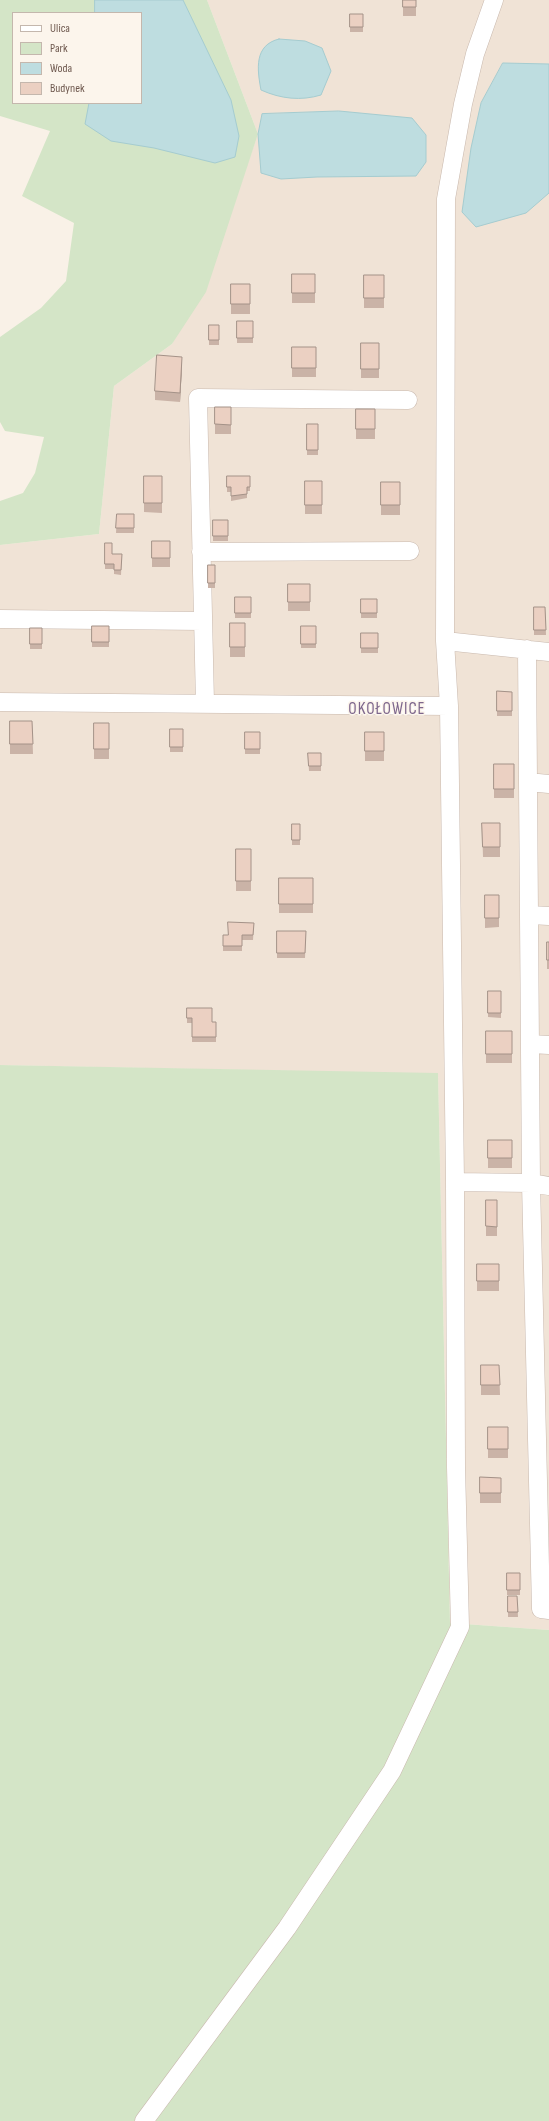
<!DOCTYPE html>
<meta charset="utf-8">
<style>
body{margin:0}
#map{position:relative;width:549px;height:2121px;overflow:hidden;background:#f9f1e7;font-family:"Sofia Sans Condensed",sans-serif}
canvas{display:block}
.legend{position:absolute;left:12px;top:12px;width:130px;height:92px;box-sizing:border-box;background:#fcf5ec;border:1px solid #c4b7ad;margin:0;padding:5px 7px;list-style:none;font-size:12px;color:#6f594f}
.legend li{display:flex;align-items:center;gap:8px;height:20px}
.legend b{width:20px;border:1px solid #c4b7ad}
</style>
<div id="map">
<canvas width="549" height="2121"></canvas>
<ul class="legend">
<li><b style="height:5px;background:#fff"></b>Ulica</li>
<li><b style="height:11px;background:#d4e5c7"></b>Park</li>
<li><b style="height:11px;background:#bedde0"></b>Woda</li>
<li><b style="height:11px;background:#ebd0c2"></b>Budynek</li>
</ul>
</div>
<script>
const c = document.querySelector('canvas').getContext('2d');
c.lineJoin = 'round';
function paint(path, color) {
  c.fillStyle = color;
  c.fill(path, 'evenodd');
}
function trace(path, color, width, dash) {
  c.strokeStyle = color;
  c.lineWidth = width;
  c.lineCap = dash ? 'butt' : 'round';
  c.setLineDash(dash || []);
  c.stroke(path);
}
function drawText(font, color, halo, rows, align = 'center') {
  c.font = font + ' "Sofia Sans Condensed",sans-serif';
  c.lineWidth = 3;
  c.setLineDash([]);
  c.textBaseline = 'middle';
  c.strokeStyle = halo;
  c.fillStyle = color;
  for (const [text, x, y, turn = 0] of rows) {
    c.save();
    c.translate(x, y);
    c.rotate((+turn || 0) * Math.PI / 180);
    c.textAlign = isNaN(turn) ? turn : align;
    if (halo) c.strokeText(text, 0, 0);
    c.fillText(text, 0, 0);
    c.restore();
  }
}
paint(new Path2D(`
 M207 0H549V1630L450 1623 438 1074 0 1065V545L99 534 114 386 172 344 233 205 258 134Z`), '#f0e3d6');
paint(new Path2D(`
 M0 0H207L258 134 206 292 172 344 114 386 99 534 0 545V501L23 493 35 473 44 437 5 431 0 422V337L41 308 66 281 74 223 22 196 50 131 0 116ZM13 13H141V103H13Z
 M0 1065 438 1073 450 1623 549 1630V2121H0Z`), '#d4e5c7');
const water = new Path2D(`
 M95 0H183L231 100 239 136 235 157 215 163 154 148 111 141 85 124 89 103H141V13H95Z
 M279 39 305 41 322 48 331 71 321 95C301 101 281 99 261 90 257 69 254 45 279 39Z
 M503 63 549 64V193L526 213 476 227 462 212 471 148 481 103Z
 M339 111 412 118 426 135V162L416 176 317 177 281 179 261 173 258 134 262 114Z`);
paint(water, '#bedde0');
trace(water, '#a5ccd0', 1);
const minor = new Path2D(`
 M201 552 410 551
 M0 619 203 621
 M445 641 549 652
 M527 649 531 1183 541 1609 549 1610
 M0 702 449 706
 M205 703 198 398 408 400
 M528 782 549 784
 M530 915 549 916
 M531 1044 549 1045
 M455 1182 531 1183 549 1186
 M144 2121 287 1928 392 1771 460 1627 456 1467 455 1182 449 706 445 641 446 199 463 104 475 54 494 0`);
trace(minor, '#c9b9ae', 19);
trace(minor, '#fff', 18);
paint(new Path2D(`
 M403 0H416V16H403Z
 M350 14H363V32H350Z
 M292 274H315V303H292Z
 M364 275H384V308H364Z
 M231 284H250V314H231Z
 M237 321H253V343H237Z
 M209 325H219V345H209Z
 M361 343H379V378H361Z
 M292 347H316V377H292Z
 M182 366 180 402 155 400V391Z
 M215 407H231V434H215Z
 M356 409H375V439H356Z
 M307 424H318V455H307Z
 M144 476H162V513L144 512Z
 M227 476H250V491H247V498L231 501V492H227Z
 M305 481H322V514H305Z
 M381 482H400V515H381Z
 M117 514H134V533H116Z
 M213 520H228V541H213Z
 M152 541H170V567H152Z
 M105 543 112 554H122L121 575 114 574V569H105Z
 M208 565H215V588H208Z
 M288 584H310V611H288Z
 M235 597H251V618H235Z
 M361 599H377V618H361Z
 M534 607H545L546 635H534Z
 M230 623H245V657H230Z
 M92 626H109V647H92Z
 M301 626H316V648H301Z
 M30 628H42V649H30Z
 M361 633H378V653H361Z
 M497 691 512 692V716H497Z
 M10 721H32L33 754H10Z
 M94 723H109V759H94Z
 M170 729H183V752H170Z
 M245 732H260V754H245Z
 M365 732H384V761H365Z
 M308 753H321V771H309Z
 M494 764H514V798H494Z
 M482 823H500V857H483Z
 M292 824H300V845H292Z
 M236 849H251V891H236Z
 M279 878H313V913H279Z
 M485 895H499V927L485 928Z
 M254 923 253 940H242V951H223V935H228Z
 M277 931H306L305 958H277Z
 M547 942H549V969H547Z
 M488 991H501V1018L488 1017Z
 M187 1008 212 1022H216V1042H192V1023H187Z
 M486 1031H512V1063H486Z
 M488 1140H512V1168H488Z
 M486 1200H497V1236H486Z
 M477 1264H499V1291H477Z
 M481 1365H499L500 1395H481Z
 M488 1427H508V1458H488Z
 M480 1477 501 1478V1503H480Z
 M507 1573H520V1595H507Z
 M508 1596H517L518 1617H508Z`), '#cab3a7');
paint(new Path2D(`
 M182 357V366L180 402V393Z`), '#a49288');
const building = new Path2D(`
 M403 0H416V7H403Z
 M350 14H363V27H350Z
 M292 274H315V293H292Z
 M364 275H384V298H364Z
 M231 284H250V304H231Z
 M237 321H253V338H237Z
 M209 325H219V340H209Z
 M361 343H379V369H361Z
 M292 347H316V368H292Z
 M157 355 182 357 180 393 155 391Z
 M215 407H231V425L215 424Z
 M356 409H375V429H356Z
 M307 424H318V450H307Z
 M144 476H162V503H144Z
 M227 476H250V487H247V494L231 496V487H227Z
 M305 481H322V505H305Z
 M381 482H400V505H381Z
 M117 514H134V528H116Z
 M213 520H228V536H213Z
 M152 541H170V558H152Z
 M105 543H112V554H122L121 570H114V564H105Z
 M208 565H215V583H208Z
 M288 584H310V602H288Z
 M235 597H251V613H235Z
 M361 599H377V613H361Z
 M534 607H545L546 630H534Z
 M230 623H245V647H230Z
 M92 626H109V642H92Z
 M301 626H316V644H301Z
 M30 628H42V644H30Z
 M361 633H378V648H361Z
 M497 691 512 692V711H497Z
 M10 721H32L33 744H10Z
 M94 723H109V749H94Z
 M170 729H183V747H170Z
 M245 732H260V749H245Z
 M365 732H384V751H365Z
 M308 753H321V766H309Z
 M494 764H514V789H494Z
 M482 823H500V847H483Z
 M292 824H300V840H292Z
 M236 849H251V881H236Z
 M279 878H313V904H279Z
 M485 895H499V918H485Z
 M228 922 254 923 253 935H242V946H223V935H228Z
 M277 931H306L305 953H277Z
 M547 942H549V960H547Z
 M488 991H501V1013H488Z
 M187 1008H212V1022H216V1037H192V1018H187Z
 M486 1031H512V1054H486Z
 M488 1140H512V1158H488Z
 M486 1200H497V1227L486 1226Z
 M477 1264H499V1281H477Z
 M481 1365H499L500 1385H481Z
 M488 1427H508V1449H488Z
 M480 1477 501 1478V1493H480Z
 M507 1573H520V1590H507Z
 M508 1596H517L518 1612H508Z`);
paint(building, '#ebd0c2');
trace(building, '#a49288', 1);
c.letterSpacing = '1px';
drawText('17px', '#7d668c', '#fcf5ec', [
 ["OKOŁOWICE",387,710]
]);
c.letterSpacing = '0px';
</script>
